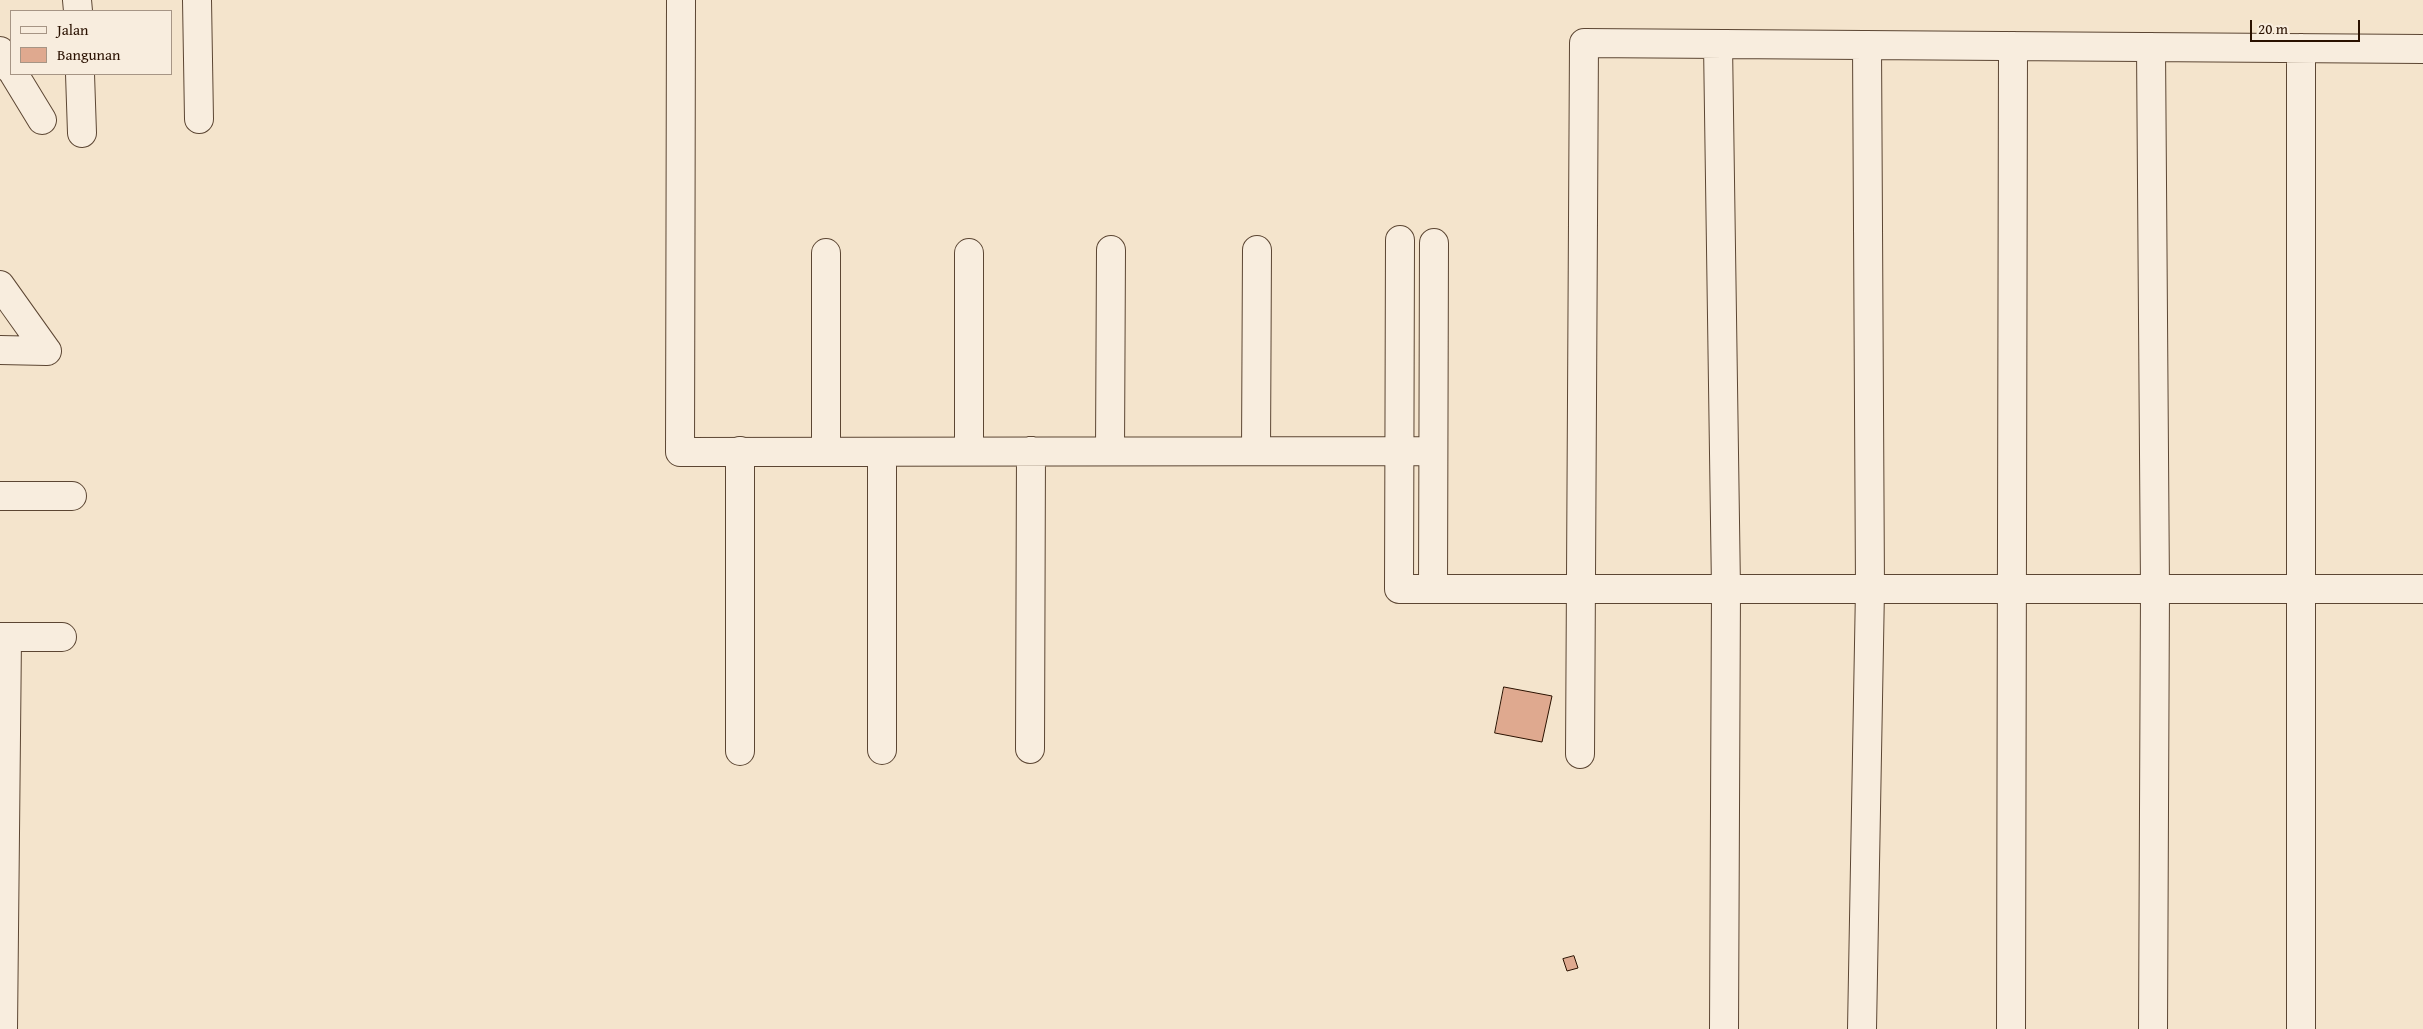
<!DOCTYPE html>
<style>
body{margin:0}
#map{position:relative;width:2423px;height:1029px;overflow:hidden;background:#f4e4cc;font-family:"Gentium Book Plus",serif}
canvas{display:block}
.legend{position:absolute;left:10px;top:10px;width:162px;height:65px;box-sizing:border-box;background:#f8edde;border:1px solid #a69585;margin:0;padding:6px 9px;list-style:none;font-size:15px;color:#2a1100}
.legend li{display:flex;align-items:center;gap:10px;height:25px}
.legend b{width:25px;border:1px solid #a69585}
.scale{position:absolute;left:2250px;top:20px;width:110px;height:22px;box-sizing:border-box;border:2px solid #2a1100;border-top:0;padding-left:6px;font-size:15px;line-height:18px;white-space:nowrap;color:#2a1100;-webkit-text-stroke:4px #f8edde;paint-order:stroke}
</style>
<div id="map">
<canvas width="2423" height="1029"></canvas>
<ul class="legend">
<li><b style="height:6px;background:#f8edde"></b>Jalan</li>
<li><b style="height:14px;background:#dfa98f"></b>Bangunan</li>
</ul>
<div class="scale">20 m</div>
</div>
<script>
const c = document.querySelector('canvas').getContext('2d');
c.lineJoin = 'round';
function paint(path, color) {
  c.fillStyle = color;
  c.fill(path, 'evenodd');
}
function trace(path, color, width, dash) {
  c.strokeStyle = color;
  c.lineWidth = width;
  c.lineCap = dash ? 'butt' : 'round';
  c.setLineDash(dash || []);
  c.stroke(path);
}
const building = new Path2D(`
 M1504 687 1552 696 1542 742 1495 733Z
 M1574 956 1578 968 1567 971 1563 959Z`);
paint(building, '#dfa98f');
trace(building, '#2a1100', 1);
const street = new Path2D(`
 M77 0 78 11
 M197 0 199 119
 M681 0 680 452 1433 451
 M1718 44 1726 589 1724 1029
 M2151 47 2155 589 2153 1029
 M2301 48V1029
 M0 51 11 70
 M14 74 42 120
 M80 74 82 133
 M1400 240 1399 589H2423
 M0 285 47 351
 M0 350 47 351
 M969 451V253
 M1110 451 1111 250
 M1256 451 1257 250
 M826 452V253
 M0 496H72
 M1433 589 1434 243
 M0 637H62
 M1030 749 1031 451
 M882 750V452
 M740 751V451
 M1580 754 1584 43 2423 49
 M3 1029 7 637
 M1862 1029 1870 589 1867 45
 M2011 1029 2013 46`);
trace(street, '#5c4633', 30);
trace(street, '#f8edde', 28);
</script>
